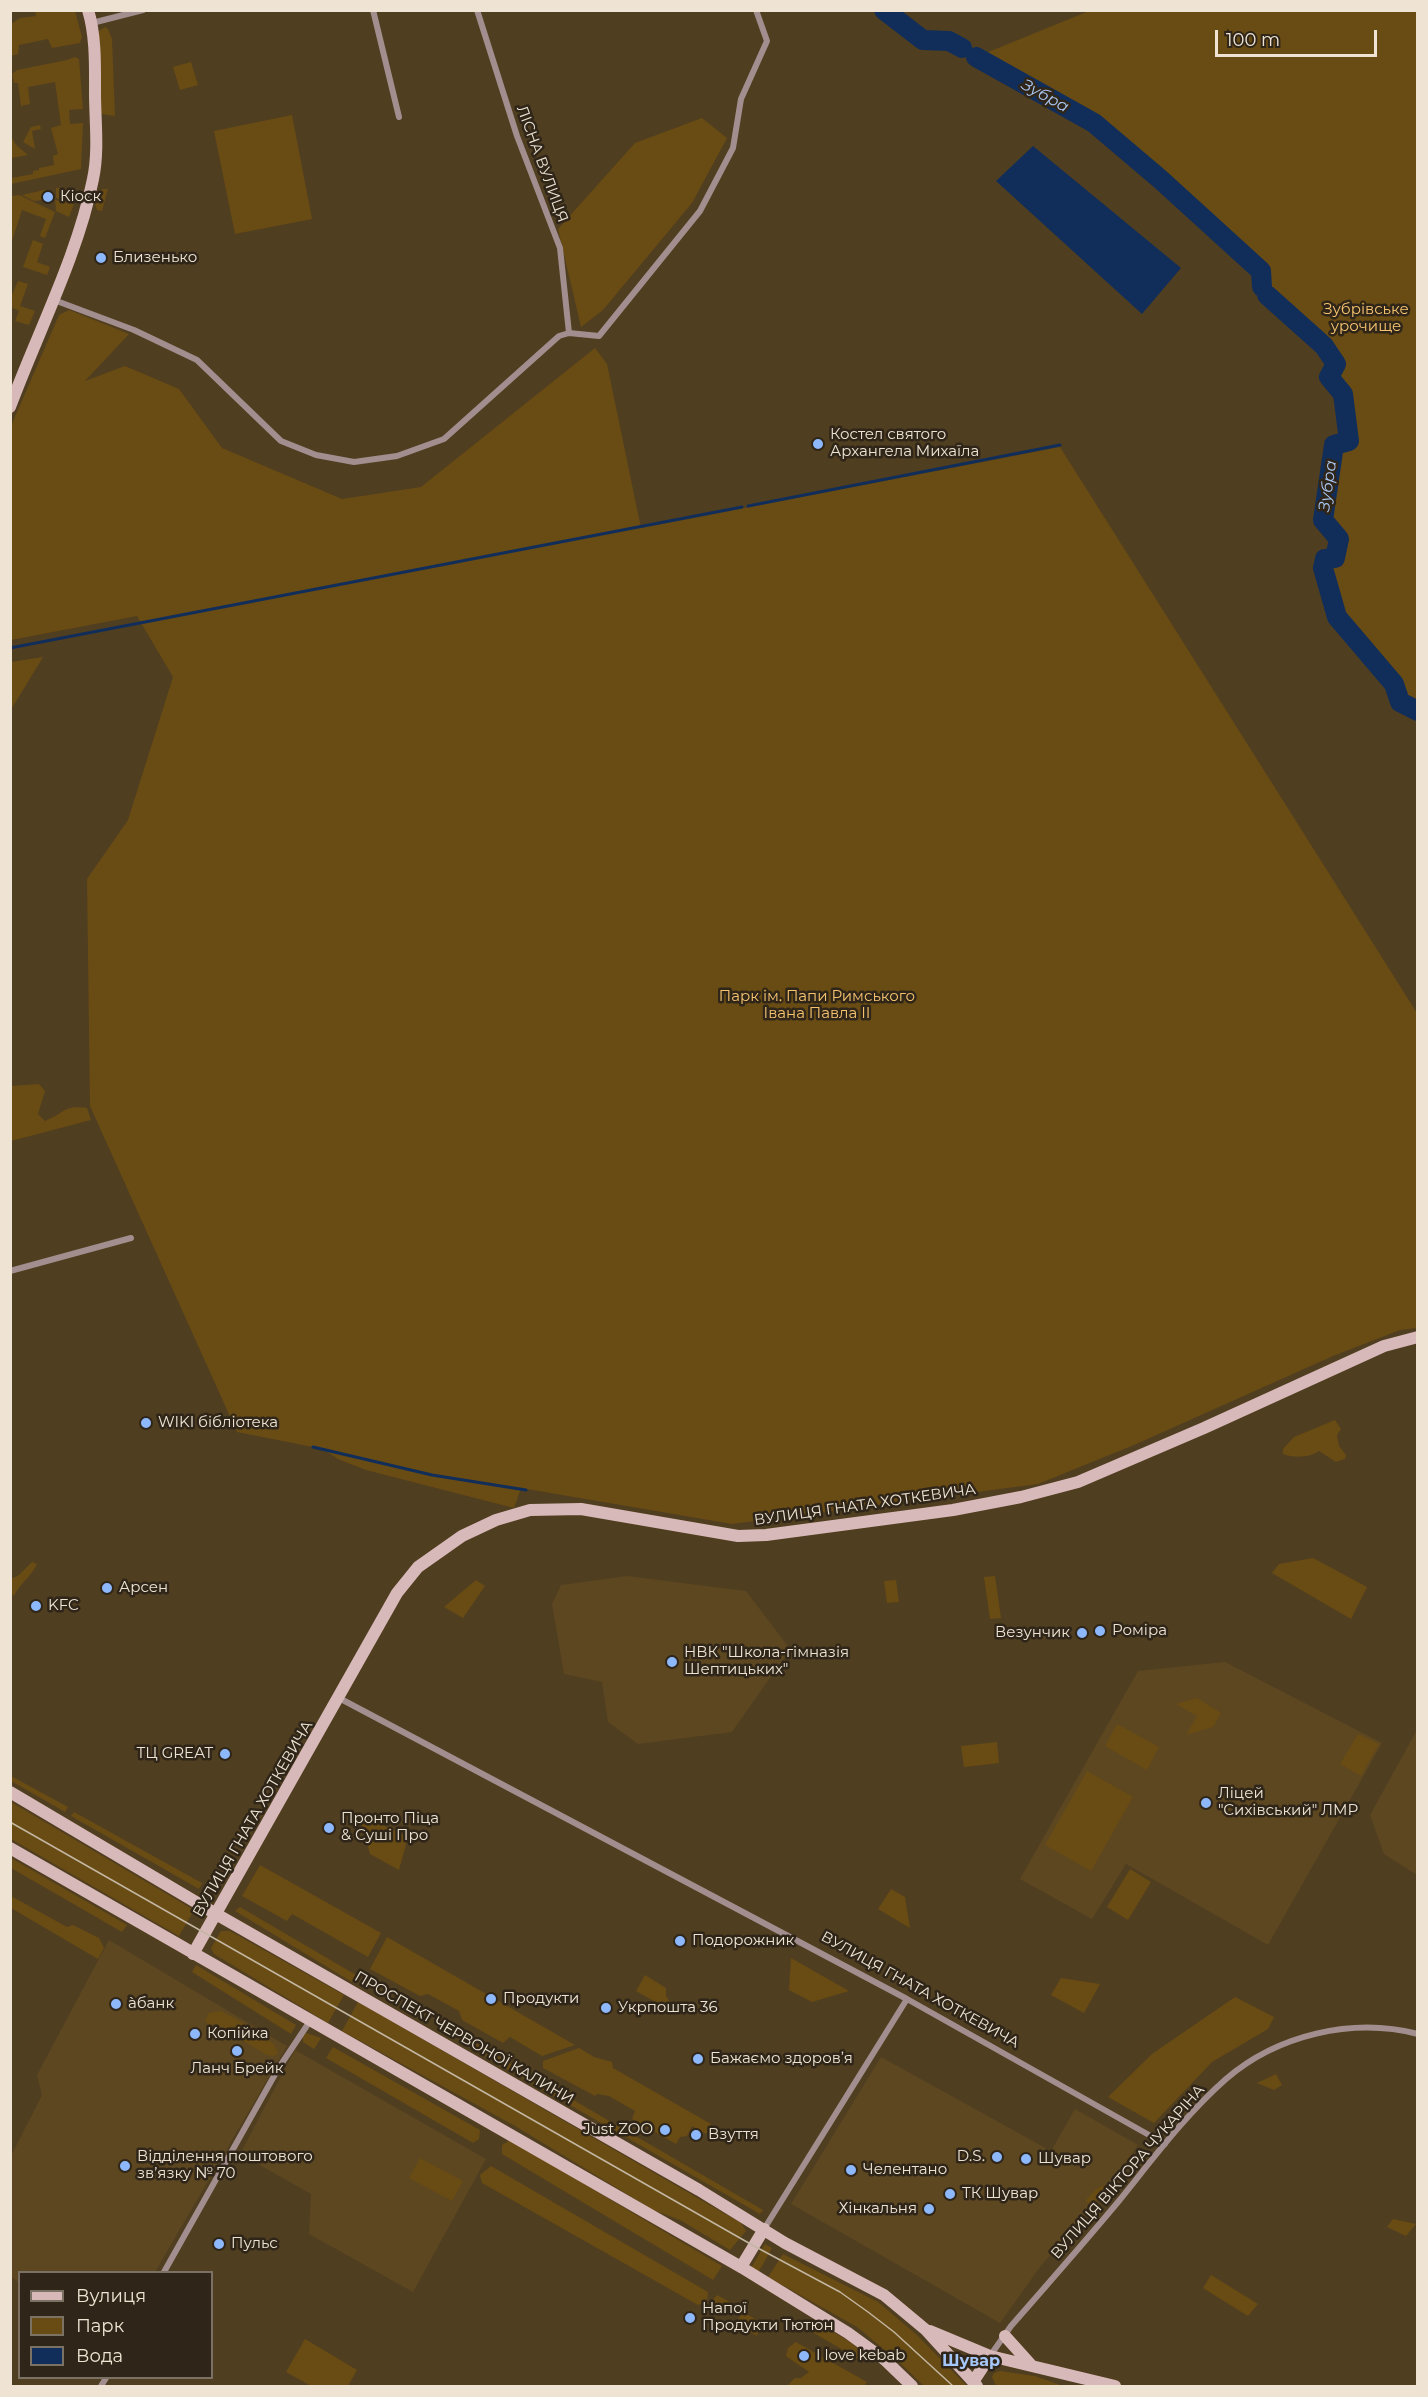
<!DOCTYPE html>
<meta charset="utf-8">
<style>
body{margin:0}
#map{position:relative;width:1428px;height:2397px;overflow:hidden;background:#503e20;font-family:Montserrat,sans-serif}
canvas{display:block}
.frame{position:absolute;inset:0;border:12px solid #efe4d3;pointer-events:none}
.legend{position:absolute;left:18px;top:2271px;width:195px;height:108px;box-sizing:border-box;background:#2f2619;border:2px solid #7c7263;margin:0;padding:8px 10px;list-style:none;font-size:18px;color:#efe4d3}
.legend li{display:flex;align-items:center;gap:12px;height:30px}
.legend b{width:30px;border:2px solid #7c7263}
.scale{position:absolute;left:1215px;top:30px;width:162px;height:27px;box-sizing:border-box;border:3px solid #efe4d3;border-top:0;padding-left:8px;font-size:18px;line-height:21px;white-space:nowrap;color:#efe4d3;-webkit-text-stroke:4px #2f2619;paint-order:stroke}
</style>
<div id="map">
<canvas width="1428" height="2397"></canvas>
<div class="frame"></div>
<ul class="legend">
<li><b style="height:8px;background:#d8b9b9"></b>Вулиця</li>
<li><b style="height:16px;background:#694b14"></b>Парк</li>
<li><b style="height:16px;background:#112e5a"></b>Вода</li>
</ul>
<div class="scale">100 m</div>
</div>
<script>
const c = document.querySelector('canvas').getContext('2d');
c.lineJoin = 'round';
function paint(path, color) {
  c.fillStyle = color;
  c.fill(path, 'evenodd');
}
function trace(path, color, width, dash) {
  c.strokeStyle = color;
  c.lineWidth = width;
  c.lineCap = dash ? 'butt' : 'round';
  c.setLineDash(dash || []);
  c.stroke(path);
}
function drawText(font, color, halo, rows, align = 'center') {
  c.font = font + ' Montserrat,sans-serif';
  c.lineWidth = 5;
  c.setLineDash([]);
  c.textBaseline = 'middle';
  c.strokeStyle = halo;
  c.fillStyle = color;
  for (const [text, x, y, turn = 0] of rows) {
    c.save();
    c.translate(x, y);
    c.rotate((+turn || 0) * Math.PI / 180);
    c.textAlign = isNaN(turn) ? turn : align;
    if (halo) c.strokeText(text, 0, 0);
    c.fillText(text, 0, 0);
    c.restore();
  }
}
paint(new Path2D(`
 M627 1576 746 1591 790 1649 732 1732 638 1744 608 1722 602 1682 564 1674 552 1604 561 1585Z
 M1225 1662 1382 1743 1268 1945 1126 1864 1092 1919 1020 1879 1138 1671Z
 M1417 1730 1418 1875H1417L1384 1854 1370 1815Z
 M109 1940 287 2046 155 2272H20L19 2282 11 2277 10 2158 42 2095 37 2075Z
 M295 2050 486 2159 413 2292 309 2234 311 2194 240 2154Z
 M881 2057 1051 2151 1075 2109 1138 2145 1111 2184 1040 2267 1000 2323 791 2204Z`), '#5d4721');
paint(new Path2D(`
 M35 11H75L82 37 80 43 52 48 48 39 19 45 18 54 11 56V24L20 18 36 16Z
 M1089 11H1417V711L1400 702 1394 684 1337 617 1323 568 1325 559 1335 557 1339 539 1323 520 1334 445 1349 441 1343 394 1329 377 1336 364 1324 346 1267 295 1262 287 1261 271 1160 179 1094 123 976 57Z
 M105 27 108 29 112 39 115 116 101 114 97 32Z
 M75 57 79 59 83 109 69 110 70 124 83 123 81 169 11 184V178L33 174V171L39 170V168L54 165 53 156 58 154 51 128 61 125 55 82 28 87 30 104 21 106 18 83H14L12 74 17 70 67 60Z
 M191 62 198 85 180 90 173 67Z
 M292 115 312 219 235 234 214 131Z
 M702 118 727 138 692 203 603 310 581 327 558 229 635 143Z
 M40 125 41 129 32 131 35 149 23 142 31 127Z
 M10 135 16 145 28 155 11 158Z
 M56 188C67 188 75 189 75 203L56 198Z
 M103 189H108L102 211 97 210 94 200 96 193Z
 M44 190H47L42 200 34 201 22 195Z
 M19 195 55 212 45 238 40 236 46 219 22 210 11 244V196Z
 M55 200 74 204 69 217 56 211Z
 M33 240 43 244 37 262 50 267 47 275 23 267Z
 M18 281 28 284 20 306 35 311 29 325 15 321 19 311 11 307V297Z
 M69 310 129 334 85 381 125 366 179 389 222 448 342 499 421 487 595 348 607 364 641 528 1060 447 1417 1013V1328L1400 1330 1333 1356 1134 1445 1038 1484 732 1524 521 1488 514 1508 366 1470 338 1459 323 1449 237 1432 90 1106 87 879 128 820 173 677 137 616 11 640V426L59 315Z
 M43 657 12 708H11V662Z
 M39 1084 45 1091 38 1114 45 1121C66 1113 62 1105 87 1108L91 1120 11 1141V1086Z
 M1335 1420 1341 1429 1337 1435 1339 1446 1346 1455 1345 1459 1336 1462 1319 1451C1309 1458 1294 1458 1283 1454V1449L1294 1437Z
 M1313 1558 1367 1587 1351 1619 1272 1573 1279 1564Z
 M32 1562 37 1564C31 1577 20 1583 14 1596L11 1593V1579L19 1575Z
 M995 1576 1001 1618 990 1619 984 1577Z
 M476 1580 485 1586 463 1618 444 1607Z
 M896 1580 899 1602 887 1603 884 1581Z
 M1197 1698 1221 1713 1213 1727 1186 1735 1197 1716 1176 1704Z
 M1117 1724 1159 1747 1147 1770 1105 1746Z
 M1358 1734 1379 1744 1361 1776 1340 1764Z
 M997 1742 999 1763 964 1767 961 1746Z
 M1087 1771 1133 1797 1091 1871 1045 1845Z
 M11 1776 68 1807 65 1812 11 1781Z
 M11 1802 194 1910 179 1936 11 1839Z
 M74 1812 202 1883 199 1889 71 1816Z
 M359 1814 408 1837 399 1870 370 1854Z
 M11 1858 127 1925 122 1932 11 1868Z
 M260 1865 381 1933 368 1957 292 1914 287 1921 242 1896Z
 M1130 1869 1151 1882 1128 1920 1107 1907Z
 M891 1889 905 1897 910 1928 878 1909Z
 M11 1896 67 1927 73 1925 99 1938 104 1948 98 1959 11 1908Z
 M240 1907 356 1975 352 1982 235 1911Z
 M221 1931H230L344 1995 328 2023 214 1954 211 1948Z
 M387 1937 575 2045 542 2056 510 2037 503 2043 462 2020 459 2011 428 1994 420 1996 370 1969Z
 M791 1958 849 1991 812 2002 789 1990Z
 M196 1965 296 2025 291 2034 192 1972Z
 M645 1975 666 1988V1996L670 2002 666 2008 636 1991Z
 M1061 1978 1100 1984 1084 2013 1051 1995Z
 M1235 1997 1274 2017 1268 2029 1212 2062 1154 2123 1108 2097 1152 2054Z
 M358 2002 741 2223 746 2231 730 2250 680 2220 653 2210 515 2126 342 2031Z
 M221 2011C235 2019 278 2038 278 2054L273 2056 267 2055 213 2023 210 2026 205 2021 209 2013Z
 M306 2033 321 2038 314 2049 303 2042V2036Z
 M475 2043 763 2210 760 2214 472 2049Z
 M333 2047 480 2130 479 2139 473 2143 326 2058Z
 M579 2048 594 2057 612 2062 613 2068 711 2124 706 2134 692 2126 687 2136 680 2137 676 2144 632 2119 635 2111 609 2096 597 2094 595 2096 543 2068V2061Z
 M1276 2074 1282 2085 1274 2090 1257 2083Z
 M510 2140 722 2266 713 2280 502 2154V2145Z
 M420 2158 463 2181 452 2201 409 2178Z
 M491 2166 708 2292 707 2302 698 2305 482 2183 480 2175Z
 M1105 2185 1109 2186 1092 2205 1085 2201 1096 2189Z
 M1393 2219 1416 2224 1406 2236 1387 2227Z
 M765 2244 772 2248 758 2273 751 2268Z
 M783 2254 878 2302 917 2335 967 2386H924L898 2361 857 2327 768 2277Z
 M1211 2275 1258 2304 1248 2316 1203 2288Z
 M717 2295 734 2304 713 2308 707 2306Z
 M743 2312 757 2320 759 2326 757 2336 735 2324Z
 M802 2321 810 2325 815 2323C832 2332 857 2342 866 2359L862 2361 800 2325Z
 M305 2339 357 2370 348 2386H311L286 2372Z
 M796 2342 867 2382 864 2386H787L795 2378H801L809 2372 786 2356 788 2348Z
 M1000 2371 1035 2376 1063 2386H996L992 2377 994 2373Z`), '#694b14');
paint(new Path2D(`
 M1033 146 1181 268 1142 314 996 181Z`), '#112e5a');
trace(new Path2D(`
 M748 506 1060 445
 M10 648 742 507
 M313 1447 432 1475 526 1490`), '#112e5a', 3);
trace(new Path2D(`
 M884 10 923 40 949 41 962 48
 M976 57 1094 123 1160 179 1261 271 1262 287
 M1267 295 1324 346 1336 364 1329 377 1343 394 1349 441 1334 445 1323 520 1339 539 1335 558 1325 559 1323 568 1337 617 1394 684 1400 702 1418 711`), '#112e5a', 20);
trace(new Path2D(`
 M373 10 399 117
 M477 10 517 136 560 248 569 333
 M92 23 143 10
 M54 300 134 330 197 360 281 441 316 455 354 462 397 456 444 439 559 336 569 333 599 336 700 211 733 148 741 99 767 41 756 10
 M10 1271 131 1238
 M339 1698 907 1999 1165 2144
 M764 2229 907 1999
 M164 2272 278 2069 310 2021
 M990 2356 1011 2326C1047 2285 1083 2244 1118 2202 1152 2160 1185 2115 1226 2079 1277 2035 1352 2017 1418 2034
 M101 2386 106 2378`), '#a28e8e', 6);
trace(new Path2D(`
 M10 407C37 334 78 255 93 179 99 151 95 121 95 92 95 66 96 36 88 10
 M10 1792 216 1914 699 2190 785 2243 884 2295 926 2330 977 2386
 M10 1848 741 2267 848 2333 885 2360 912 2386
 M193 1954 397 1593 418 1567 462 1536 496 1520 530 1510 581 1509 738 1536 766 1535 953 1510 1021 1497 1078 1482 1204 1428 1384 1346 1418 1337
 M741 2267 764 2229
 M930 2331 990 2356 1115 2386
 M1005 2336 1032 2366
 M973 2382 990 2356`), '#d8b9b9', 12);
trace(new Path2D(`
 M10 1822 754 2246 840 2292 868 2312 894 2332 953 2386`), '#c3b6a2', 1.5);
for (const [x, y, r, color] of [
 [48,197,6,"#8db9fc"],
 [101,258,6,"#8db9fc"],
 [818,444,6,"#8db9fc"],
 [146,1423,6,"#8db9fc"],
 [107,1588,6,"#8db9fc"],
 [36,1606,6,"#8db9fc"],
 [1100,1631,6,"#8db9fc"],
 [1082,1633,6,"#8db9fc"],
 [672,1662,6,"#8db9fc"],
 [225,1754,6,"#8db9fc"],
 [1206,1803,6,"#8db9fc"],
 [329,1828,6,"#8db9fc"],
 [680,1941,6,"#8db9fc"],
 [491,1999,6,"#8db9fc"],
 [116,2004,6,"#8db9fc"],
 [606,2008,6,"#8db9fc"],
 [195,2034,6,"#8db9fc"],
 [237,2051,6,"#8db9fc"],
 [698,2059,6,"#8db9fc"],
 [665,2130,6,"#8db9fc"],
 [696,2135,6,"#8db9fc"],
 [997,2157,6,"#8db9fc"],
 [1026,2159,6,"#8db9fc"],
 [125,2166,6,"#8db9fc"],
 [851,2170,6,"#8db9fc"],
 [950,2194,6,"#8db9fc"],
 [929,2209,6,"#8db9fc"],
 [219,2244,6,"#8db9fc"],
 [690,2318,6,"#8db9fc"],
 [804,2356,6,"#8db9fc"]
]) {
  const dot = new Path2D();
  dot.arc(x, y, r, 0, 2 * Math.PI);
  c.fillStyle = color;
  c.fill(dot);
  trace(dot, '#2f2619', 2);
}
drawText('15px', '#efe4d3', '#2f2619', [
 ["ЛІСНА ВУЛИЦЯ",542,164,70],
 ["ВУЛИЦЯ ГНАТА ХОТКЕВИЧА",865,1505,-8],
 ["ВУЛИЦЯ ГНАТА ХОТКЕВИЧА",253,1819,-60],
 ["ВУЛИЦЯ ГНАТА ХОТКЕВИЧА",920,1990,29],
 ["ПРОСПЕКТ ЧЕРВОНОЇ КАЛИНИ",464,2038,30],
 ["ВУЛИЦЯ ВІКТОРА ЧУКАРІНА",1128,2172,-49]
]);
drawText('15px', '#efe4d3', '#2f2619', [
 ["Кіоск",60,197],
 ["Близенько",113,258],
 ["Костел святого",830,435],
 ["Архангела Михаїла",830,452],
 ["WIKI бібліотека",158,1423],
 ["Арсен",119,1588],
 ["KFC",48,1606],
 ["Роміра",1112,1631],
 ["Везунчик",1070,1633,"right"],
 ["НВК \"Школа-гімназія",684,1653],
 ["Шептицьких\"",684,1670],
 ["ТЦ GREAT",213,1754,"right"],
 ["Ліцей",1218,1794],
 ["\"Сихівський\" ЛМР",1218,1811],
 ["Пронто Піца",341,1819],
 ["& Суші Про",341,1836],
 ["Подорожник",692,1941],
 ["Продукти",503,1999],
 ["а̀банк",128,2004],
 ["Укрпошта 36",618,2008],
 ["Копійка",207,2034],
 ["Бажаємо здоровʼя",710,2059],
 ["Ланч Брейк",237,2069,"center"],
 ["Just ZOO",653,2130,"right"],
 ["Взуття",708,2135],
 ["Відділення поштового",137,2157],
 ["зв’язку № 70",137,2174],
 ["D.S.",985,2157,"right"],
 ["Шувар",1038,2159],
 ["Челентано",863,2170],
 ["ТК Шувар",962,2194],
 ["Хінкальня",917,2209,"right"],
 ["Пульс",231,2244],
 ["Напої",702,2309],
 ["Продукти Тютюн",702,2326],
 ["I love kebab",816,2356]
], 'left');
drawText('15px', '#f6c36f', '#2f2619', [
 ["Зубрівське",1366,310],
 ["урочище",1366,327],
 ["Парк ім. Папи Римського",817,997],
 ["Івана Павла ІІ",817,1014]
]);
drawText('italic 16px', '#abc8f5', '#2f2619', [
 ["Зубра",1045,96,29],
 ["Зубра",1328,486,-82]
]);
drawText('bold 16px', '#a5c6f9', '#2f2619', [
 ["Шувар",971,2361]
]);
</script>
